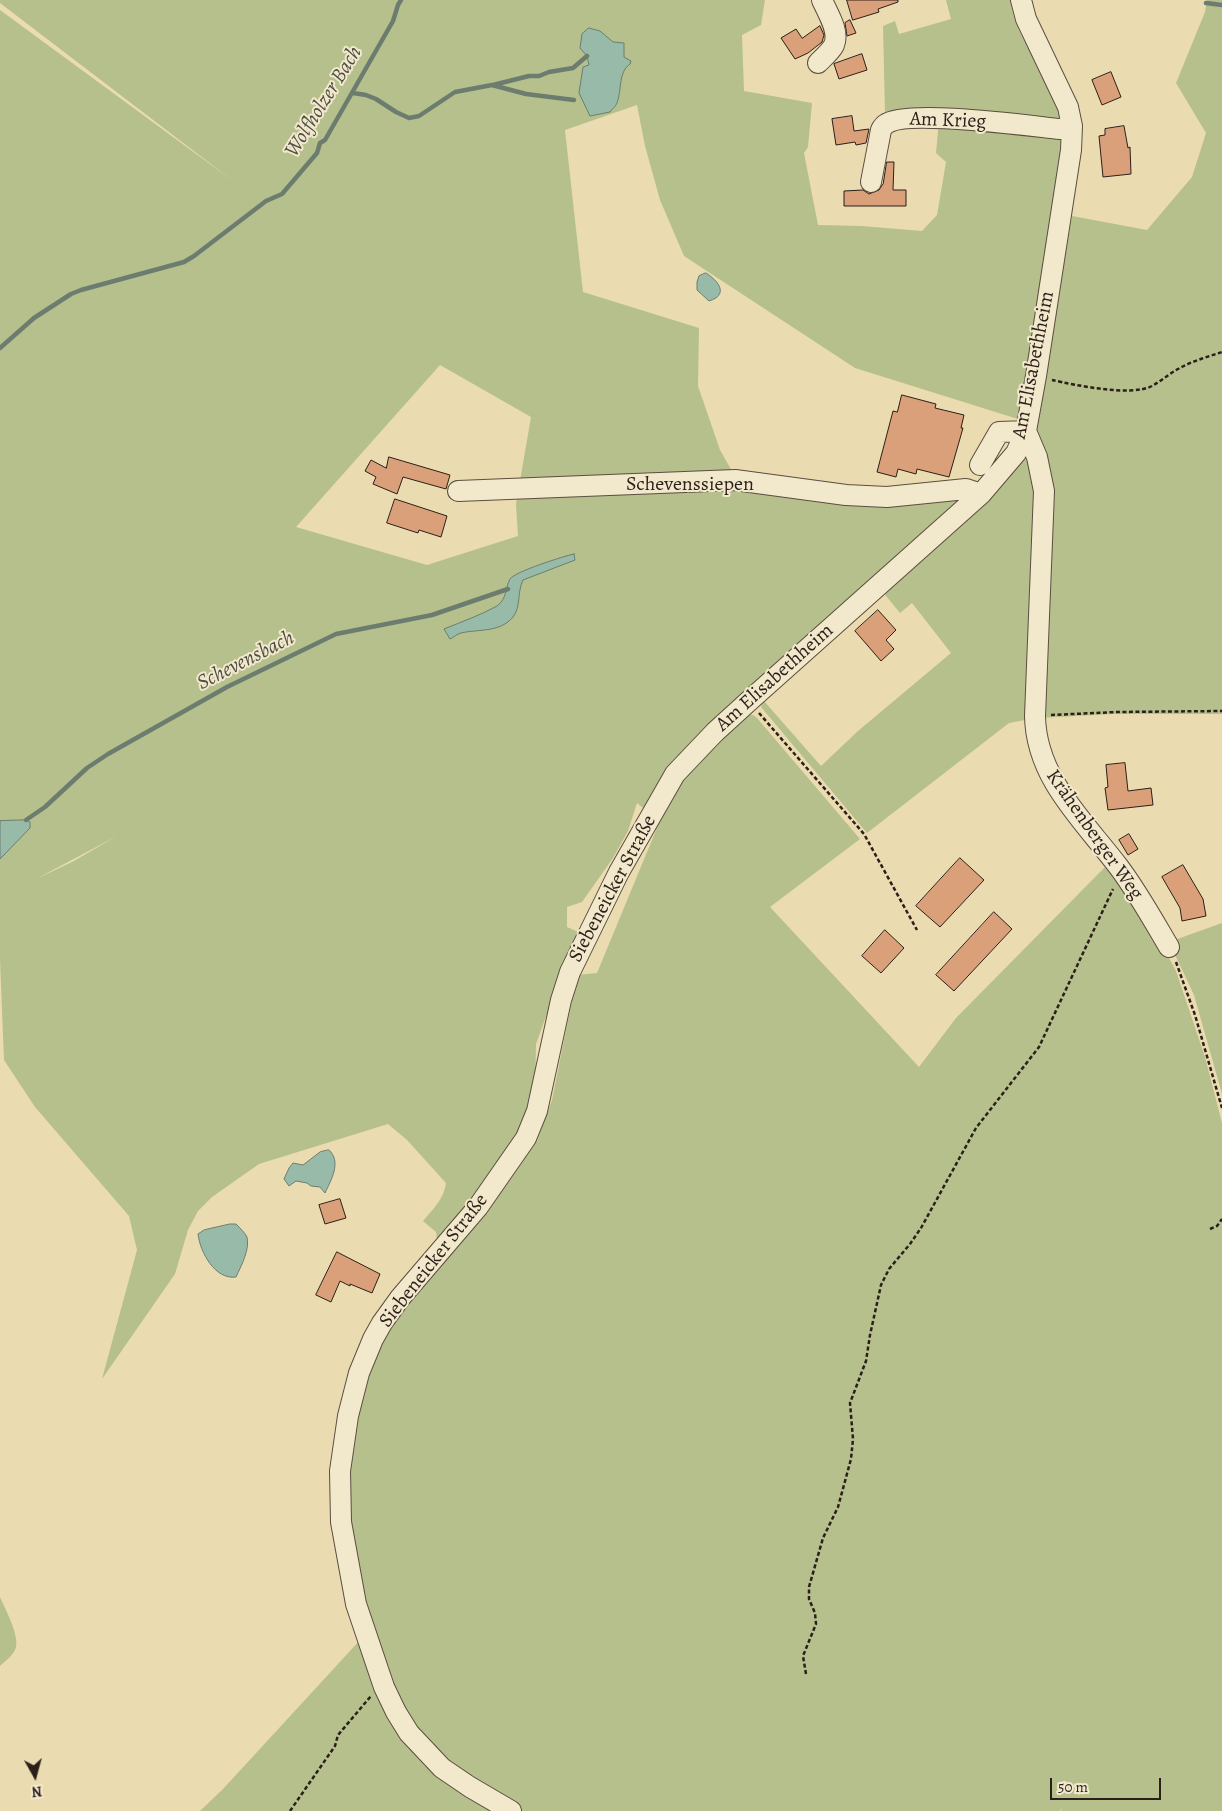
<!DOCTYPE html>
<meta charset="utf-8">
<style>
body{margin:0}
#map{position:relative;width:1222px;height:1811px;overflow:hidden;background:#ebdbb0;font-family:Alegreya,serif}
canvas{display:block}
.north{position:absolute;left:10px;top:1751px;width:50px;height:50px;-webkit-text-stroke:4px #f2e8cc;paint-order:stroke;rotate:173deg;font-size:14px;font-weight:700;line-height:20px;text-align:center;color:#2b1f1a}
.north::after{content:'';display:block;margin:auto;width:18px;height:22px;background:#2b1f1a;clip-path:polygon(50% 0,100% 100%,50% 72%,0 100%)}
.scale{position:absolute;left:1050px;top:1778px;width:111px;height:22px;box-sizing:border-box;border:2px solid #2b1f1a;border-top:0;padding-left:6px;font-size:15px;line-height:18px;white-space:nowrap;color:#2b1f1a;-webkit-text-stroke:4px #f2e8cc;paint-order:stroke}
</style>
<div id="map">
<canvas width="1222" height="1811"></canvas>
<div class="north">N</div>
<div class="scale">50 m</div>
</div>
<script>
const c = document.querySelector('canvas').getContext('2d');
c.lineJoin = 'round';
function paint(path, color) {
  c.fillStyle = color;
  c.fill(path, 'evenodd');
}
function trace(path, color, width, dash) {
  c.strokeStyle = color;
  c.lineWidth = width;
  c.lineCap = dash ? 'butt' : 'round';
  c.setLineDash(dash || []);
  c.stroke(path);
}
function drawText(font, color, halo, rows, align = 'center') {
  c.font = font + ' Alegreya,serif';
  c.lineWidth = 4;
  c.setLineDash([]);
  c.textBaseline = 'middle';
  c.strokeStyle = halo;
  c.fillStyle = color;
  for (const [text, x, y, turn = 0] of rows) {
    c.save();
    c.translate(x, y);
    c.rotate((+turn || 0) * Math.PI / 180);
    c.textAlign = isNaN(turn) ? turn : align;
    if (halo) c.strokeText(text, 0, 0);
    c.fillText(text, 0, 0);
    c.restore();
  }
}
paint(new Path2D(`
 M0 0H765L761 25 742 35 744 91 812 103 808 147 804 153 818 225 862 226 922 231 937 215 946 162 936 153 939 120 1063 132 1021 420 855 368 684 256 660 200 645 146 637 105 565 130 583 292 699 328 698 386 720 450 744 492 965 498 752 686 676 758 643 808 637 803 628 831 613 858 582 902 567 907V927L583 934 558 983 536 1044 535 1095 517 1139 438 1248 436 1232 423 1221C433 1209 444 1199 446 1183L407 1140 388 1124 259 1164 212 1197 198 1211 188 1230 175 1274 102 1379 137 1250 129 1216 35 1107 4 1060 0 960V10L233 181 0 3ZM440 365 531 417 516 504 518 536 427 565 296 527ZM117 836 72 862 36 879 32 885 36 879Z
 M946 0H1010C1012 9 1014 18 1017 26 1031 60 1060 88 1061 126L940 114 885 113 883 26 895 21 899 34 951 19Z
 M1207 0H1222V714H1113L1039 718 1034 433 1039 409 1072 216 1147 230 1192 177 1206 133 1176 83 1205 12Z
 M1029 453 1037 475 1030 719 1009 723 867 833 761 707 764 701 821 766 858 731 951 653 912 603 900 613 882 591 983 506Z
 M745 714 753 715 757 718 860 839 770 907 919 1067 956 1018 1109 863 1166 952 1176 971 1205 1057 1222 1123V1811H1061L1062 1807 1060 1811H200L223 1789 361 1639 358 1586 346 1495 362 1387 385 1331 447 1256 483 1218 537 1141 552 1100 577 975 597 973 664 811 693 763Z
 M1222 923V1094L1194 995 1169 942Z
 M0 1597C5 1609 19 1634 16 1647 14 1655 5 1661 0 1666Z`), '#b6c08c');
const water = new Path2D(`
 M589 28 600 31 613 42 624 43V57L631 61 630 64C618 72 622 90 617 103 616 106 612 109 610 112L590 116 579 93 583 67 589 65 587 56 580 48 582 34Z
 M706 273C719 281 729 295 709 301L697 290V282L699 276Z
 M574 554 575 560 523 580C517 592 521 607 513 617 500 633 477 629 461 633 457 634 454 637 450 639L444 629C461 622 481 615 497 606 507 599 505 588 510 579 514 572 564 556 574 554Z
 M26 820 30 822V828L0 859V821Z
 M329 1150C342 1162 331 1180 325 1193L320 1187 311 1186 307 1183 296 1181 289 1186 284 1179 289 1168 293 1163 303 1165 320 1152Z
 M230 1224H236C240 1228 245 1233 247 1237 250 1250 241 1266 236 1277 215 1280 200 1252 198 1234L204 1230Z`);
paint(water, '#98bba9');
trace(water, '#6c7d70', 1);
trace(new Path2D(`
 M1206 3 1222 5
 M493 85 529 76H539L549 72 573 68 587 56
 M353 93 366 95 376 99 396 112 409 118 419 116 455 92 492 85 526 94 574 100
 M0 348 34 318 71 294 81 290 184 262 194 256 266 201 282 194 317 153 320 143 325 140 393 21 398 5 401 0
 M26 820 45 807 87 768 108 754 227 687 336 634 432 615 508 589`), '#6c7d70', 4.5);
const building = new Path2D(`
 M847 0H898V2L878 9 879 12 853 20Z
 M850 20 856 33 847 36 845 23Z
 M820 26 824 35 822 42 808 53 795 59 781 38 796 29 802 38Z
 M862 54 867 70 839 79 834 64Z
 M1111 72 1121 97 1102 105 1092 80Z
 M852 116 854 131 869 129 866 143 856 145 855 142 836 145 832 119Z
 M1124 126 1128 148 1130 147 1131 174 1103 177 1099 136 1105 135V129Z
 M887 162H894L893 190H906V206H844V191L863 190 869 194 879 190 883 184Z
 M902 395 936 404 935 408 964 415 961 428H963L949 477 917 469 916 474 898 469 896 477 877 472 893 411 897 412Z
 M389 457 450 475 446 489 403 477 397 494 373 484 376 477 365 471 371 460 386 468Z
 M395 499 447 516 441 537 419 530 418 533 387 523Z
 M878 610 896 630 886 640 894 649 881 661 855 631Z
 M1125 763 1128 791 1151 788 1153 805 1108 810 1105 788 1108 787 1106 765Z
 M1129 834 1138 849 1128 855 1119 840Z
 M960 858 984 880 940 927 916 906Z
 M1183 865 1203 899 1206 916 1182 921 1180 908 1162 877Z
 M994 912 1012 929 954 991 936 975Z
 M885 930 904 948 881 973 862 956Z
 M340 1199 346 1218 325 1224 319 1205Z
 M337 1252 380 1274 372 1293 350 1284V1286L340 1281 331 1302 316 1295Z`);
paint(building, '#daa079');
trace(building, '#2b1f1a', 1);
const minor = new Path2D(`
 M818 63C823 58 831 51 834 45 840 31 827 12 822 0
 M871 182 881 130C882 128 884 125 886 124 906 109 1030 126 1060 129L1072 126
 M1026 431 1037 457 1044 491 1035 716C1036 778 1083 820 1118 866 1137 891 1153 920 1169 947
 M980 465 999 432 1026 431
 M458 491 735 480 846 495 887 497 966 489 981 494
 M511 1811 470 1787 442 1768 409 1733 396 1712 384 1687 356 1604 341 1522 340 1471 348 1416 359 1373 373 1339 382 1323 400 1298 478 1207 526 1138 537 1111 561 1000 570 972 619 872 675 774 715 732 749 701 981 494 1016 453 1026 431 1036 376 1071 150 1072 126 1068 107 1026 19 1021 0`);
trace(minor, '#5b4e40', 22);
trace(new Path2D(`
 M1052 380C1075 385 1131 397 1152 386 1161 381 1169 374 1178 369 1192 361 1207 357 1222 352
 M759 713 864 834 917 930
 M1051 715 1117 712 1222 711
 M1176 962 1195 1015 1222 1108
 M1210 1229 1217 1226 1222 1219
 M806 1674 803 1656 816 1624 815 1613 809 1599V1587L823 1538 838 1507 851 1459 853 1439 850 1403 866 1361 870 1335 881 1285 889 1269 910 1244 921 1228 976 1128 1039 1047 1113 889
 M290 1811 335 1746 338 1735 371 1696`), '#2b1f1a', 2.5, [4, 2.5]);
trace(minor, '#f2e8cc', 20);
drawText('20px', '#2b1f1a', '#f2e8cc', [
 ["Am Krieg",948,121,2],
 ["Am Elisabethheim",1034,365,-79],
 ["Schevenssiepen",690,485],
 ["Am Elisabethheim",775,678,-42],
 ["Krähenberger Weg",1094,835,55],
 ["Siebeneicker Straße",613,889,-62],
 ["Siebeneicker Straße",434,1261,-52]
]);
drawText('italic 21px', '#4c4e45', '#f2e8cc', [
 ["Wolfholzer Bach",324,102,-58],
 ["Schevensbach",246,661,-27]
]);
</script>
